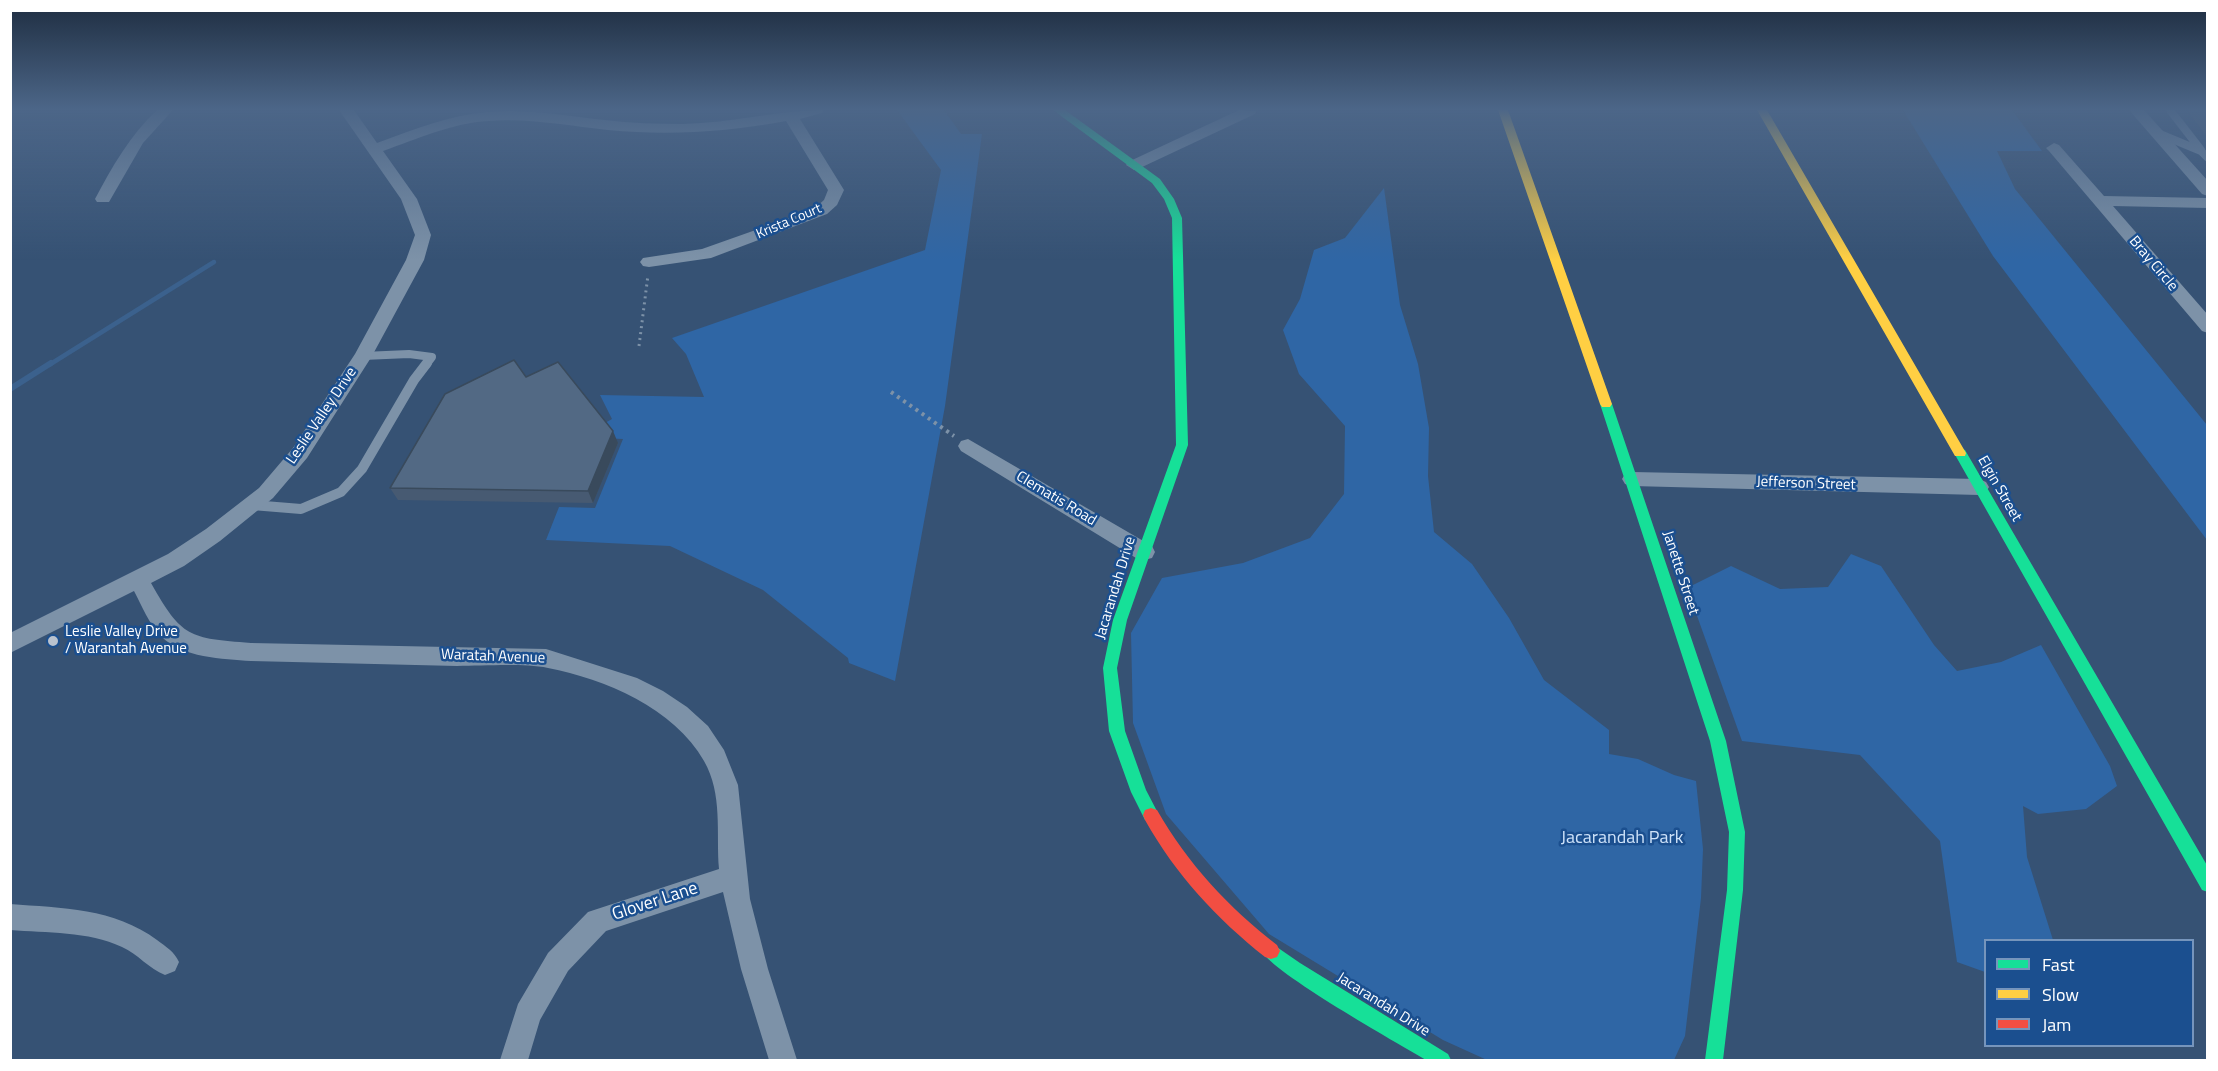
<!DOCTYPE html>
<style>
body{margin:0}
#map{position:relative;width:2218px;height:1071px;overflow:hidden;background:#365274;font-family:"Titillium Web",sans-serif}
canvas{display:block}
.frame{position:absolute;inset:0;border:12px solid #fff;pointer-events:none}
.legend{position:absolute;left:1984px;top:939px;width:210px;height:108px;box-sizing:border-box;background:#1b4f8f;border:2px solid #7695bc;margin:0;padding:8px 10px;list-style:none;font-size:18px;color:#fff}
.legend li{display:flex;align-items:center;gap:12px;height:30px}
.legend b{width:30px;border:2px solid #7695bc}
</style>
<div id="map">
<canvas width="2218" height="1071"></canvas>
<div class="frame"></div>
<ul class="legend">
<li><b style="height:8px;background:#16e098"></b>Fast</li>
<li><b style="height:8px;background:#ffcf43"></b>Slow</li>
<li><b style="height:8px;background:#f24e42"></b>Jam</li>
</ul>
</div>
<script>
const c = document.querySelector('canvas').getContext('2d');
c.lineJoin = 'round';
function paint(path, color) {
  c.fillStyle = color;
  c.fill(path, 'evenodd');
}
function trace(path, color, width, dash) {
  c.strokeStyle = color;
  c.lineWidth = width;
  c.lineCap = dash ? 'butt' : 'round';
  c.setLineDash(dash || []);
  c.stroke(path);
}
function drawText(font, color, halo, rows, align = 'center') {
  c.font = font + ' "Titillium Web",sans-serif';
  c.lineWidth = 5;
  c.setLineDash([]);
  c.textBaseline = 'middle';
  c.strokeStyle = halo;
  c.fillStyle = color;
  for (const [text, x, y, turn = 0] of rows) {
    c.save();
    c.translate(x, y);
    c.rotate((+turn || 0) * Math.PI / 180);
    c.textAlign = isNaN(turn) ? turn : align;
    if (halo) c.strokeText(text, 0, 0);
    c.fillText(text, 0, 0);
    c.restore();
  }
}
paint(new Path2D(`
 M897 110H944L961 134H982L945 406 895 681 849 663 848 658 763 590 670 546 546 540 559 507 595 508 623 439 602 438 564 446 612 419 600 395 704 397 686 354 672 338 925 250 941 170Z
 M1903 110H2012L2042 151H1997L2015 189 2207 425V540L1993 256Z
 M1384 188 1400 305 1418 364 1429 428 1428 476 1434 532 1472 564 1509 618 1544 680 1609 730V754L1638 759 1674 775 1696 781 1703 849 1701 898 1685 1036 1674 1060H1487L1443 1040 1269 934 1166 814 1133 723 1131 633 1162 578 1243 563 1310 538 1344 494 1345 426 1299 374 1283 330 1300 299 1314 250 1345 238Z
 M1851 554 1881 566 1934 645 1957 671 2001 662 2041 645 2110 766 2117 786 2086 809 2038 814 2023 806 2027 857 2053 940H1986L1985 972 1957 962 1940 841 1860 755 1742 741 1687 588 1731 566 1780 589 1828 587Z`), '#2f66a5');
trace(new Path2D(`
 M49 365 214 262`), '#3b618d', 4.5);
trace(new Path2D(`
 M10 389 51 363`), '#3b618d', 6);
trace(new Path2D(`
 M639 346 648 275`), '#7d92a8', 3, [2, 4]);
trace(new Path2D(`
 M891 392 954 436`), '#7d92a8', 4, [3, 4.5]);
trace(new Path2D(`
 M2170 110 2201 150
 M2155 132 2201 151 2208 158
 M363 356 409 354 432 357 426 365`), '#7d92a8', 8);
trace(new Path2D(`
 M252 505 301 509 341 492 362 469 414 380 427 363`), '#7d92a8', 10);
paint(new Path2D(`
 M157 110H173L143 143 109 202H97L95 199C112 167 130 135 157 110Z
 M339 110H354L377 143C413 130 449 115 487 112 527 108 566 116 605 120 631 123 657 124 683 124 731 123 777 110 824 110L822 113 800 119 844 190 837 205 827 214 711 258 649 267 643 266 640 262 643 258 702 249 798 215 815 208 824 200 828 190 786 121C727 132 668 136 608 130 568 126 529 118 489 121 452 123 417 139 383 151L417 199 431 235 424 260 372 356 307 458 273 498 220 541 184 566 151 583C182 638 189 638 251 643L546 649 637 678 663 691 687 707 708 726 724 750 738 785 750 899 768 969 797 1060H769L741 969 723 892 606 931 568 971 540 1020 528 1060H500L518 1004 548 953 588 912 719 869C716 833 723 794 704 761 674 708 605 679 548 668 522 663 484 666 457 666 388 664 320 663 251 661 223 659 182 658 161 636 149 624 142 606 134 591L10 653V633L168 554 206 529 259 488 293 448 355 354 406 260 415 235 401 199Z
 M1239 110 1257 111 1255 114 1140 168 1134 170 1126 165 1128 162Z
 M2129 110H2144L2208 181V196L2202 194Z
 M2054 143 2059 145 2104 196 2208 198V208L2113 206 2208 315V333L2202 331 2049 151 2046 148Z
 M968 439 1152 546 1155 552 1152 558 1144 560 1136 558 961 451 958 446 961 441Z
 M1632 472 1979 479 1986 482 1989 487 1986 492 1979 495 1632 486 1625 484 1622 479 1625 474Z
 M10 904C62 908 114 908 157 940 166 947 174 951 179 962L175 971 165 975C149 969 138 954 122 947 88 931 47 933 10 930Z`), '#7d92a8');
paint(new Path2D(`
 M1053 110H1065L1160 179 1174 199 1182 218 1188 445 1127 620 1117 668 1125 731 1146 790 1159 815 1157 820 1151 822 1145 820 1131 792 1109 731 1103 668 1113 620 1176 445 1172 218 1164 199 1152 183Z
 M1606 400 1612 404 1726 741 1745 832 1743 890 1723 1060H1705L1727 890 1729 832 1710 741 1600 404Z
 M1960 448 1965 450 2208 867V892L2202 890 1954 453Z
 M1271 943 1300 963 1448 1054 1451 1060H1426C1399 1044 1271 972 1262 951L1265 945Z`), '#16e098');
paint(new Path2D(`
 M1498 110H1508L1612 404 1610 407H1602L1600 404Z
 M1757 110H1767L1966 453 1965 456H1955Z`), '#ffcf43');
paint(new Path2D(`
 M1151 808 1157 810C1188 864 1228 907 1277 945L1280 951 1277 957 1271 959 1265 957C1216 918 1176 875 1145 820L1143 815 1145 810Z`), '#f24e42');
paint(new Path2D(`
 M2189 110H2208V138L2188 112Z
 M526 377 618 443 593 503 398 500 390 488Z`), '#475a72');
paint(new Path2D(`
 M613 431 618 443 593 503 588 491Z`), '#394a5c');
const building = new Path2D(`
 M514 360 526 377 558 362 613 431 588 491 390 488 445 394Z`);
paint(building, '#526984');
trace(building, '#394a5c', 1.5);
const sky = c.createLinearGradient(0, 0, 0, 260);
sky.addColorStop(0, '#1e2d40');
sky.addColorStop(0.42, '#4c6688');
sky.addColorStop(1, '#4c668800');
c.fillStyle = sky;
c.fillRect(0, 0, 2218, 260);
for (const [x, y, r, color] of [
 [53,641,6,"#b9c2ce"]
]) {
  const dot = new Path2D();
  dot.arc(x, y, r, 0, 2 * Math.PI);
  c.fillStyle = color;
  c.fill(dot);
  trace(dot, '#1b4f8f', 2);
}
drawText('14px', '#fff', '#1b4f8f', [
 ["Krista Court",789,222,-23]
]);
drawText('15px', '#fff', '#1b4f8f', [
 ["Bray Circle",2153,264,50],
 ["Leslie Valley Drive",322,416,-56],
 ["Jefferson Street",1806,484,2],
 ["Elgin Street",1999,489,60],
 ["Clematis Road",1056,499,31],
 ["Janette Street",1680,573,72],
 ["Jacarandah Drive",1116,588,-73],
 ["Waratah Avenue",493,657,2],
 ["Jacarandah Drive",1383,1005,32]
]);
drawText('15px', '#fff', '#1b4f8f', [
 ["Leslie Valley Drive",65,632],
 ["/ Warantah Avenue",65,649]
], 'left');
drawText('18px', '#cfe3fa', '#1b4f8f', [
 ["Jacarandah Park",1622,839]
]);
drawText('18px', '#fff', '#1b4f8f', [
 ["Glover Lane",655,902,-18]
]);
</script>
